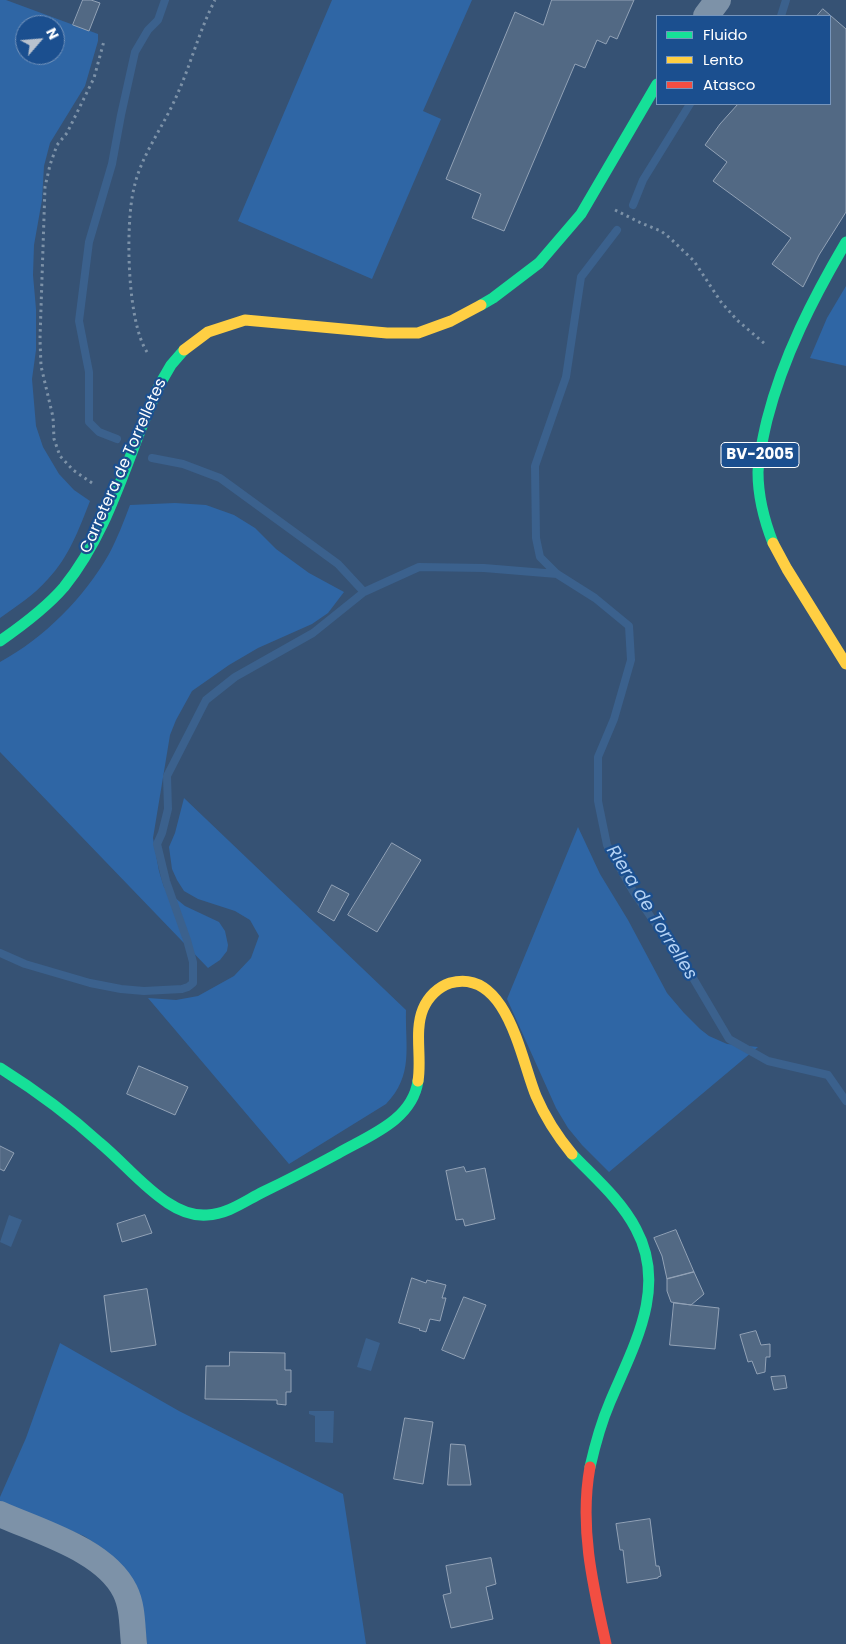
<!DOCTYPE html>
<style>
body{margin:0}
#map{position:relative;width:846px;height:1644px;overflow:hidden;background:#365274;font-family:Poppins,sans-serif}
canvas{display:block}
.legend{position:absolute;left:656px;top:15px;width:175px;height:90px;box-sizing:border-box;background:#1b4f8f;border:1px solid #7695bc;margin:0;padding:6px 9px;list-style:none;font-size:15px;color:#fff}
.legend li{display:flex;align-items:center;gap:10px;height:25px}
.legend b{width:25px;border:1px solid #7695bc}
.north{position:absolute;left:15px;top:15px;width:50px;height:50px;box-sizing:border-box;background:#1b4f8f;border:1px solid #7695bc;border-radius:50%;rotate:63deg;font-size:14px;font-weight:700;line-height:20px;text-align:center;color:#fff}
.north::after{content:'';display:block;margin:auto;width:18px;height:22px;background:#b9c2ce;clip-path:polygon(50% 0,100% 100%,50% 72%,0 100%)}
</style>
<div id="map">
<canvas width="846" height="1644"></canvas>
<ul class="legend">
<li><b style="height:6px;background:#16e098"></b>Fluido</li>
<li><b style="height:6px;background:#ffcf43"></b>Lento</li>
<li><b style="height:6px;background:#f24e42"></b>Atasco</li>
</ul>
<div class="north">N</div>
</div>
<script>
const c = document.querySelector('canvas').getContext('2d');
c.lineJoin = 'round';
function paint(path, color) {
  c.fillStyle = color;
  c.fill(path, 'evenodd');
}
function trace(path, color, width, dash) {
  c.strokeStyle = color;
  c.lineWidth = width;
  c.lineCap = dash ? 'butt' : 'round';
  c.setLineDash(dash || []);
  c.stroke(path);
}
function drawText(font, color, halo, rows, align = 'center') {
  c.font = font + ' Poppins,sans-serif';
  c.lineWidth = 4.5;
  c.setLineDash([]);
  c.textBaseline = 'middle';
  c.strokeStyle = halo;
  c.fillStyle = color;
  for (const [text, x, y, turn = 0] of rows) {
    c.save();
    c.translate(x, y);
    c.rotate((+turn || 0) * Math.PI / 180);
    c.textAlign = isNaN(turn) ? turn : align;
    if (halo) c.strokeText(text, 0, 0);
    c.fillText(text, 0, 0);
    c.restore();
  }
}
paint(new Path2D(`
 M0 0H6L98 34V41L85 86 50 143 44 166 42 200 34 245 33 275 36 309V350L32 379 36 426 43 447 59 474 74 490 90 501C79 529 69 557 48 579 34 595 17 606 0 618ZM25 25H55V55H25Z
 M332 0H472L423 111 441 119 372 279 238 221Z
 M846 286V366L810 358 827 318Z
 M175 503 206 505 234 515 255 528 276 549 309 573 344 592 328 613 312 624 258 648 229 665 192 691 176 720 170 735 153 838 159 871 164 887 174 897 185 906 219 922 225 931 228 945 227 951 220 960 208 968 0 752V662C44 638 84 598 109 554 117 539 124 521 130 505Z
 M184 798 406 1010C405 1047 414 1075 386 1104L289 1164 148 998 176 1000 198 996 234 976 251 958 259 936 250 920 235 911 198 899 184 891 177 880 172 869 169 847 175 833Z
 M578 827 600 874 628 920 667 993 684 1013 700 1029 709 1036 727 1044 758 1047 609 1172 582 1145 568 1128 556 1108 507 999Z
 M60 1343 179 1411 343 1494 366 1644H147L144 1618 116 1561 96 1544 84 1536 0 1502V1497L26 1438Z`), '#2f66a5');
paint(new Path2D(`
 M9 1215 22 1220 11 1247 0 1242Z
 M366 1338 380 1343 371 1371 357 1367Z
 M309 1411H334L333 1443 315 1442V1416L309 1414Z`), '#3b618d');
trace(new Path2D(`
 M781 16 786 0
 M633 205 643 180 690 104
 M617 230 581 277 566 377 535 466 536 538 540 557 557 574 595 598 629 626 631 660 614 719 598 757V801L607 845 633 891 693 978 729 1039 768 1061 828 1075 846 1101
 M117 439 99 432 89 422V372L79 321 89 242 112 164 121 115 135 52 148 30 158 20 165 0
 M152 458 183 464 220 478 338 564 364 592 419 567 484 568 557 574
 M0 953 25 964 90 983 121 989 144 991 182 989 188 987 193 983V962L187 940 166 881 157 844 162 833 168 809 167 776 206 700 235 677 313 633 364 592`), '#3b618d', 8);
const building = new Path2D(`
 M83 0H91L100 3 89 31 73 25Z
 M552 0H634L617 39 610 36 606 44 597 40 585 68 575 64 504 231 472 218 481 194 446 179 515 12 543 25Z
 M823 9 846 29V212L819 255 803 287 772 264 791 238 713 181 727 162 705 145 720 124 738 104H830V16H817Z
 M392 843 421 860 377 932 348 915Z
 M332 885 349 894 334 921 318 912Z
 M139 1066 188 1087 175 1115 127 1094Z
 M0 1146 14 1153 4 1171 0 1169Z
 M464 1167 466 1172 485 1168 495 1219 465 1226 463 1219 456 1220 446 1171Z
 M145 1215 152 1233 122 1242 117 1224Z
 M676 1230 694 1272 667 1279 662 1256 654 1238Z
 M694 1272 704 1294 691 1305 671 1302 667 1291V1279Z
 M412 1278 426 1283 427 1280 446 1285 442 1298H446L440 1321 430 1319 426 1332 419 1330 420 1329 399 1323Z
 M147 1289 156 1345 111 1352 104 1296Z
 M464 1297 486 1305 464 1359 442 1350Z
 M674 1303 719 1308 715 1349 670 1345Z
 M756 1331 761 1345 770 1344V1357H766L765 1372 757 1374 752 1361 748 1362 740 1335Z
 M230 1352 285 1353V1370H291V1392H286V1405L277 1404V1400L205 1399 206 1366H229Z
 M785 1376 787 1388 774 1390 771 1377Z
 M405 1418 433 1422 423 1484 394 1479Z
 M451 1444 465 1445 471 1485H448Z
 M650 1519 656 1566H659L661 1576 658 1577V1578L627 1583 623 1550H620L616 1524Z
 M491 1558 496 1584 486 1587 493 1619 451 1628 443 1595 451 1593 446 1566Z`);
paint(building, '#526984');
trace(building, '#92a2b6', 1);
trace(new Path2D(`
 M615 210 641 223 661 231 670 238 694 261 721 302 737 320 765 344
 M147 352C127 322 125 224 134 188 141 155 164 126 177 95 191 64 199 31 215 0
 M92 483 73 470 60 456 54 439 53 417 41 366 40 339 45 187 50 165 57 145 67 133 94 78 104 41`), '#7d92a8', 3, [2.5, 4]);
trace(new Path2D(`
 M706 16 718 0
 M0 1514C40 1532 105 1550 125 1591 133 1607 132 1627 134 1644`), '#7d92a8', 26);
trace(new Path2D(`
 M481 305 493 298 539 263 581 214 657 84
 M773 543C764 520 758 497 758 472 759 455 763 437 767 420 783 357 813 298 846 242
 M0 641C23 625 46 608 64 587 112 528 128 451 160 384L171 365 184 350
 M0 1068C35 1090 69 1115 100 1143 123 1162 143 1187 168 1203 180 1211 193 1216 207 1215 228 1214 245 1201 263 1192 288 1180 313 1167 337 1154 368 1136 412 1121 418 1081
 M572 1154C595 1178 621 1200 636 1229 668 1288 633 1347 610 1402 601 1423 595 1445 590 1467`), '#16e098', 11);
trace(new Path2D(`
 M184 350 208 332 245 320 387 333H418L451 321 481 305
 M773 543 787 569 846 664
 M418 1081C422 1058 414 1031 423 1009 428 997 438 987 450 983 507 967 521 1060 536 1096 545 1117 558 1137 572 1154`), '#ffcf43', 11);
trace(new Path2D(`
 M590 1467C579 1527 593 1586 606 1644`), '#f24e42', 11);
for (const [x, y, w] of [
 [760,455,78]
]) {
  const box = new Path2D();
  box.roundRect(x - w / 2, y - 12.5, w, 25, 4);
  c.fillStyle = '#1b4f8f';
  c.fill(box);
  trace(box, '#fff', 1);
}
drawText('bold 15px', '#fff', null, [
 ["BV-2005",760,455]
]);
drawText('16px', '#fff', '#1b4f8f', [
 ["Carretera de Torrelletes",124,466,-66]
]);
drawText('italic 18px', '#b5d3f5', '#1b4f8f', [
 ["Riera de Torrelles",651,913,58]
]);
</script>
